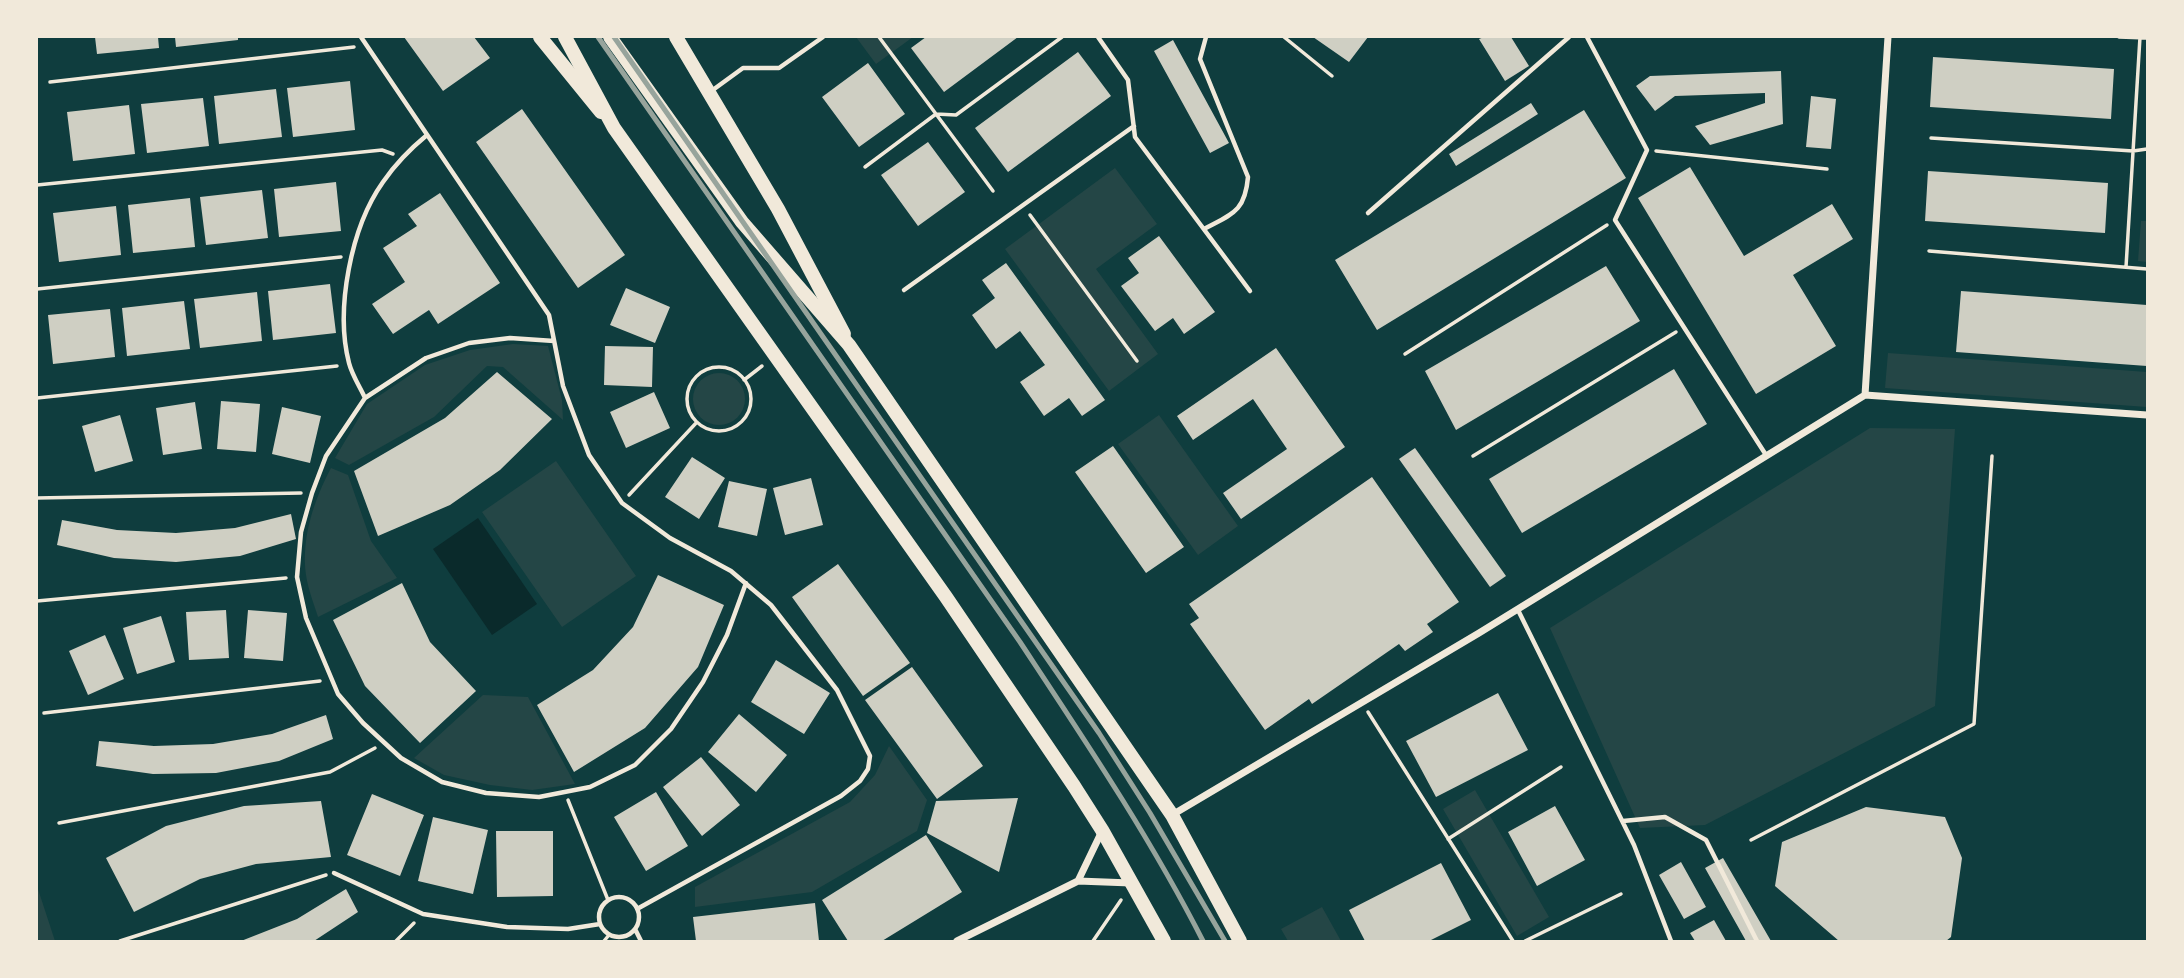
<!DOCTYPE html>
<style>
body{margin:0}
#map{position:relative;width:2184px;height:978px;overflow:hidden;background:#0f3d3e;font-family:"Fira Sans",sans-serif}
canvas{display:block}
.frame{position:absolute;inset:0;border:38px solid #f1e9da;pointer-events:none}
</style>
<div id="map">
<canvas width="2184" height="978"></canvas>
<div class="frame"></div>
</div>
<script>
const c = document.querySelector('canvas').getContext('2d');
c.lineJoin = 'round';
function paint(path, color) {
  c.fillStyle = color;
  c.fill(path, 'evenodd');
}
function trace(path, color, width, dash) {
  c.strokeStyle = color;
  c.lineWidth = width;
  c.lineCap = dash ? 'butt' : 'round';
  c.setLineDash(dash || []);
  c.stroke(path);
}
paint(new Path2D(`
 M856 37H913L876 64Z
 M1115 168 1157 224 1096 269 1158 354 1109 391 1005 249Z
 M2141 221H2147V262L2138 261Z
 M513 344 548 346 562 400 563 420 503 367 487 366 434 417 349 465 335 458 367 404 425 365 470 350Z
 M1888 353 2147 372V407L1885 388Z
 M693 399a26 26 0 1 1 52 0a26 26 0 1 1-52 0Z
 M1159 415 1238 526 1198 555 1118 444Z
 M1870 428 1955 429 1935 706 1705 825 1640 828 1550 628Z
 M556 461 636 576 562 627 482 512Z
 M331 468 348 475 371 541 397 578 318 617C314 604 308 589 306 575 301 538 314 500 331 468Z
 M483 695 528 697 575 784 532 790 490 785 444 775 414 758Z
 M889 746 927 800 917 831 812 892 695 907V887L850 802 875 775Z
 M1475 790 1549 917 1517 936 1443 809Z
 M37 883V886L55 941H37Z
 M1322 907 1341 941H1288L1281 929Z`), '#244646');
paint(new Path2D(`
 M478 518 537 604 492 635 433 549Z`), '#0a2a2b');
paint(new Path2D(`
 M95 37H158L159 48 97 54Z
 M175 37H238V40L176 47Z
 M404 37H474L490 58 443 91Z
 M926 37H1018L944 92 911 48Z
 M1313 37H1368L1349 62Z
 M1484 37H1511L1529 66 1505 81 1479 39Z
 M1173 40 1229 143 1210 153 1154 51Z
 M1078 52 1111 96 1008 172 975 128Z
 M1933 57 2114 69 2111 119 1930 107Z
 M868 63 905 114 859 147 822 97Z
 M1781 71 1783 124 1710 145 1695 126 1765 103V93L1675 96 1655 111 1636 86 1650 76Z
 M350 81 355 130 293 137 287 88Z
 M276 89 282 137 219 144 214 96Z
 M1811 96 1836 99 1831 149 1806 147Z
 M203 98 209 146 147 153 141 104Z
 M1531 103 1538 114 1456 166 1449 154Z
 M129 105 135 154 73 161 67 112Z
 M522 109 625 255 578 288 476 142Z
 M1584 110 1626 178 1377 330 1335 260Z
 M928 142 965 192 918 226 881 175Z
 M1690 167 1744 256 1832 204 1853 239 1793 275 1836 346 1756 394 1638 198Z
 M1928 171 2108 183 2105 233 1925 221Z
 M336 182 341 231 279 237 274 189Z
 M262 190 268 238 206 245 200 197Z
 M440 193 500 283 438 324 429 310 393 334 372 304 405 282 383 248 417 226 408 214Z
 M190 198 195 247 133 253 128 205Z
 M116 206 121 255 59 262 53 213Z
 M1159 236 1215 312 1184 334 1173 318 1155 331 1121 286 1139 273 1128 258Z
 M1006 263 1105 400 1082 416 1069 398 1044 416 1020 382 1045 365 1020 331 996 349 972 315 995 298 982 280Z
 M1606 266 1640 321 1456 430 1425 371Z
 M330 284 336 333 273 340 268 291Z
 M626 288 670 307 655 343 610 325Z
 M1961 291 2147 305V366L1956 352Z
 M257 292 262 341 200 348 194 299Z
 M184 301 190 349 127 356 122 308Z
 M110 309 115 357 53 364 48 315Z
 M605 346 653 347 652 387 604 385Z
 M1276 348 1345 447 1241 519 1223 493 1287 449 1253 399 1193 440 1177 416Z
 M1674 369 1707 424 1522 533 1489 479Z
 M497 372 552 419 500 470 450 505 378 536 354 471 445 418Z
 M654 392 670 428 626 448 610 412Z
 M221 401 260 404 256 452 217 449Z
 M195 402 202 449 163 455 156 408Z
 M282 407 321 416 310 463 272 454Z
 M120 415 133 461 95 472 82 426Z
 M1113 446 1184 547 1146 573 1075 472Z
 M1415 448 1506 576 1490 587 1399 459Z
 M692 457 725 478 699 519 665 497Z
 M1372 477 1459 602 1427 624 1433 632 1405 651 1399 644 1312 704 1309 699 1265 730 1190 624 1199 618 1189 604Z
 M811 478 823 525 785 535 773 488Z
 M729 481 767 489 757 536 718 527Z
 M291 514 296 539 240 556 176 562 114 558 57 545 62 520 117 530 176 533 235 528Z
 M838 564 910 663 863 696 792 597Z
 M658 575 724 605 698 667 645 728 574 772 537 705 593 670 633 627Z
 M402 583 430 642 476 691 420 743 365 686 333 620Z
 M226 610 229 658 189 660 186 612Z
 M248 610 287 613 283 661 244 658Z
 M161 616 175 662 137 674 123 628Z
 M105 635 124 679 88 695 69 651Z
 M776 660 830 693 804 734 751 702Z
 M912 667 983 766 937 799 865 700Z
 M1498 693 1528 750 1436 797 1406 741Z
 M739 714 787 755 756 792 708 752Z
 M326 715 333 739 279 761 216 773 153 774 96 766 99 741 154 746 213 744 272 734Z
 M701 757 740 805 702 836 663 787Z
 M656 792 688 846 646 871 614 817Z
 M372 794 424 815 400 876 347 855Z
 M1018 798 999 872 927 833 936 801Z
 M321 801 331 857 256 864 200 879 134 912 106 858 166 826 244 806Z
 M1555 806 1585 860 1537 886 1508 832Z
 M1866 807 1945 817 1962 858 1951 937 1946 941H1839L1775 886 1782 842Z
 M433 817 488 830 473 894 418 881Z
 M496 831H553V896L497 897Z
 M926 835 962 892 882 941H848L822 900Z
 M1723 858 1771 941H1746L1705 868Z
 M1681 862 1706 907 1684 919 1659 875Z
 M1441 863 1471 920 1429 941H1365L1349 910Z
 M346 889 358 912 314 941H241L297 919Z
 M815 903 819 941H696L693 917Z
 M1714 920 1726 941H1695L1690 933Z`), '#cfcfc3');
trace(new Path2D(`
 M879 37 993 191
 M1284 37 1332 76
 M2119 37 2147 38
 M50 82 354 47
 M1931 138 2133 151 2147 149
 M1656 151 1827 169
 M865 167 936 114 956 115 1062 37
 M37 185 382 150 393 154
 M1030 215 1137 361
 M1929 251 2147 269
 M2126 267 2140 37
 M37 289 341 257
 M1405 354 1607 225
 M687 399a32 32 0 1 1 64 0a32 32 0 1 1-64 0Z
 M744 380 762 366
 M37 398 337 366
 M1473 456 1676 332
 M629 495 697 422
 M37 498 301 493
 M37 601 286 578
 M1368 712 1513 941
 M44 713 320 681
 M568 800 608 900
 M59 823 330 772 375 748
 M1448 839 1561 767
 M1751 840 1974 724 1992 456
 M120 941 326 875
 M396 941 414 923
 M604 941 609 935
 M1093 941 1121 900
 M1525 941 1621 894`), '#f1e9da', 3.5);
trace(new Path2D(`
 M361 37 549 315 563 386 589 455 622 503 670 538 731 571 771 605 837 690 870 756 868 769 860 781 841 796 637 909
 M1098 37 1128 80 1135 137 1250 291
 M1587 37 1647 150 1615 220 1766 455
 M710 92 743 68H779L823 37
 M1368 213 1569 37
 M1204 229C1232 214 1245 212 1248 177L1200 59 1206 37
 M904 290 1134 126
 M554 341 510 338 469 343 426 358 365 398 326 456 312 493 301 532 297 577 306 618 338 694 363 723 401 758 442 782 486 793 539 797 590 787 635 765 671 729 703 682 727 635 746 583
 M365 398C360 387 352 375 349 363 335 309 351 227 383 182 396 163 410 149 427 135
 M1518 610 1634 845 1671 941
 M1623 821 1665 817 1706 840 1757 941
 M334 873 423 914 507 927 568 929 600 924
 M599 917a20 20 0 1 1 40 0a20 20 0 1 1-40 0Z
 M635 929 641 941`), '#f1e9da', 4.5);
trace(new Path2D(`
 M1865 395 1888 37
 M1865 395 2147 415
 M1172 815 1479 633 1865 395
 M1078 881 1102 831
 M957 941 1078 881 1131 883`), '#f1e9da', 7);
trace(new Path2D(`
 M540 37 601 112
 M676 37 778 209 844 334`), '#f1e9da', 14);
trace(new Path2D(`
 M565 37 614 128 946 597 1074 786 1102 830 1164 941
 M610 37 742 222 849 345 1172 815 1240 941`), '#f1e9da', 14);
trace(new Path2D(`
 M598 37 1020 642C1084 739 1150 837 1203 941
 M614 37 1099 733 1150 813 1225 941`), '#97a49c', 5);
</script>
